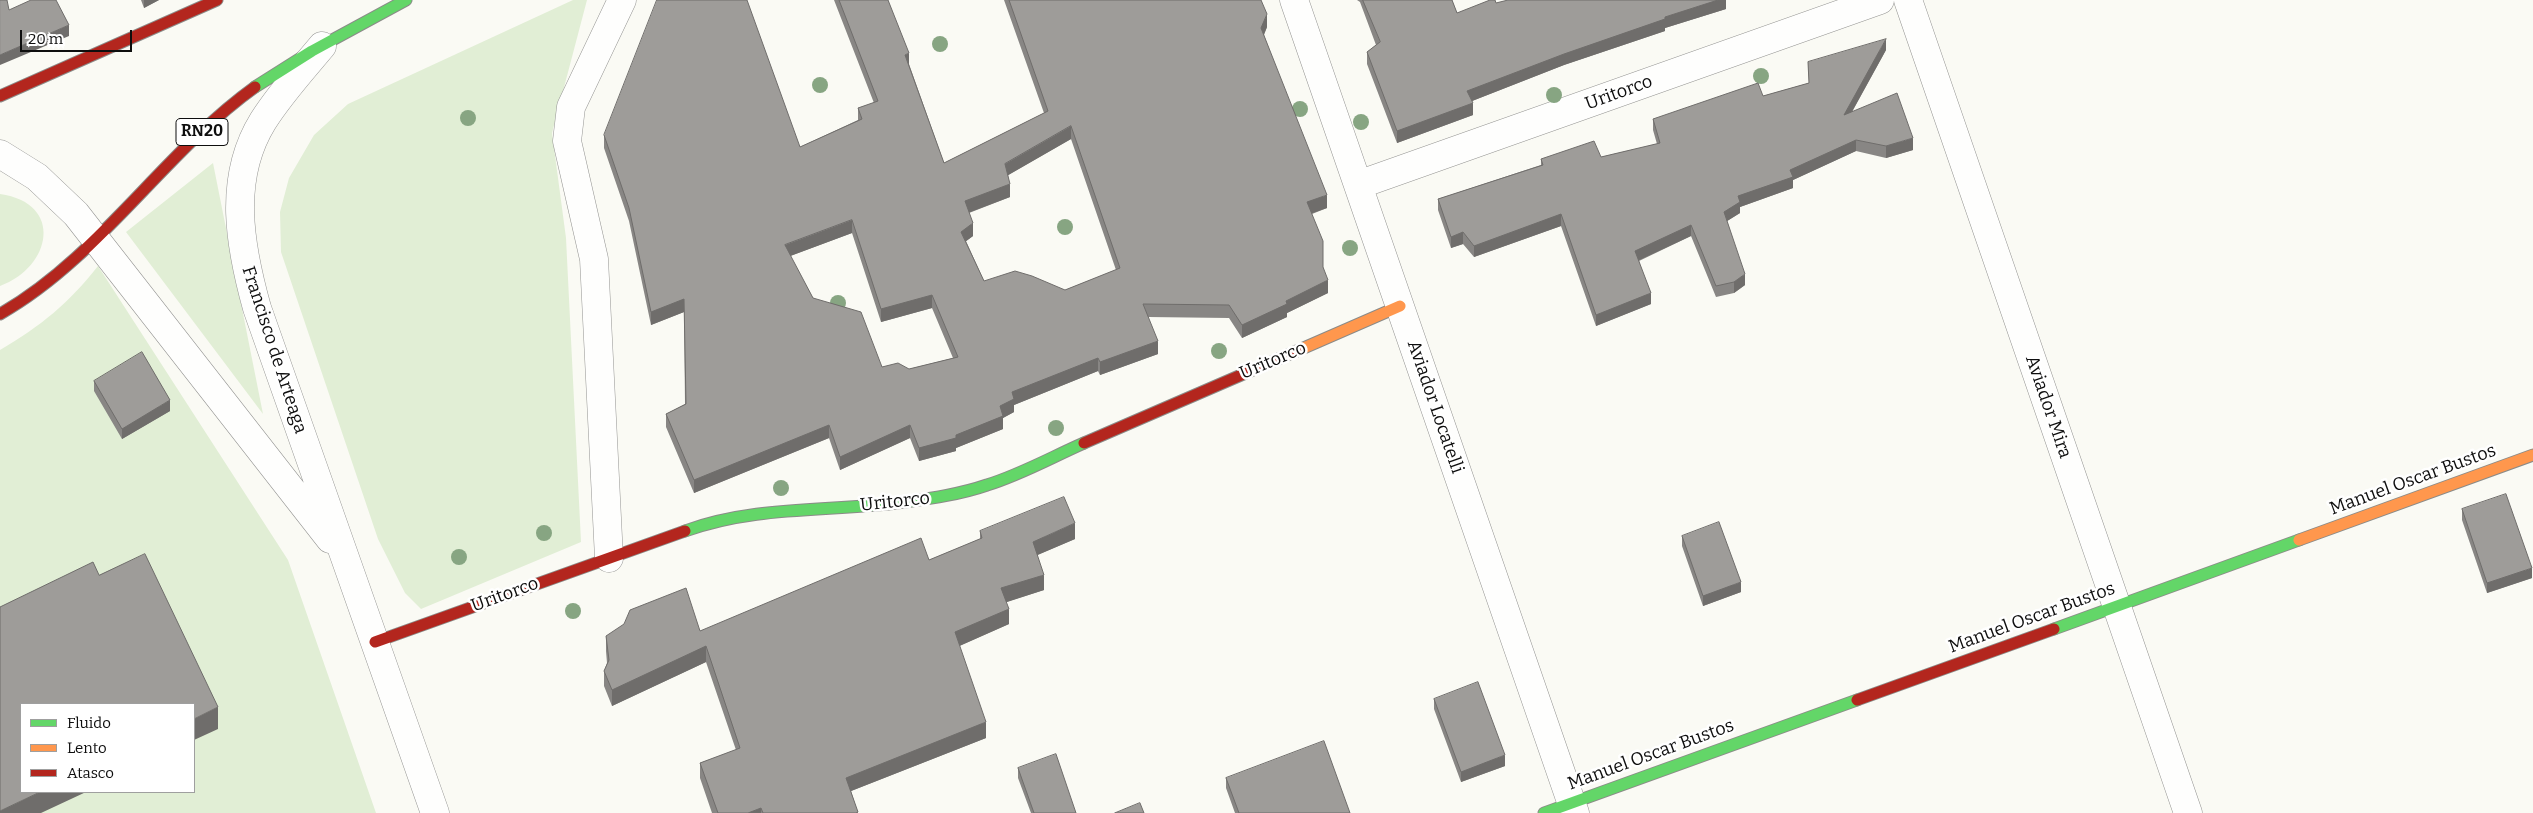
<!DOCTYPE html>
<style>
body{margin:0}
#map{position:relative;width:2533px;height:813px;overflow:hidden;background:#fafaf4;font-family:Bitter,serif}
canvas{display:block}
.legend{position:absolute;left:20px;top:703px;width:175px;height:90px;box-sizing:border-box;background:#fff;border:1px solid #9f9f9f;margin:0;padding:6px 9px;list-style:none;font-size:15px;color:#0e0e0e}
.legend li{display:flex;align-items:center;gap:10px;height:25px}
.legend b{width:25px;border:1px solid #9f9f9f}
.scale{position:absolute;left:20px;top:30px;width:112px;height:22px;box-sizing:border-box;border:2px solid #0e0e0e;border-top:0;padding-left:6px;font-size:15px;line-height:18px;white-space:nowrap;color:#0e0e0e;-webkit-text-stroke:4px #fff;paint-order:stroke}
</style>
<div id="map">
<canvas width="2533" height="813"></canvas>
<ul class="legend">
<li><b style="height:6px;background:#63d668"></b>Fluido</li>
<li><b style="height:6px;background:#ff974d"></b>Lento</li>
<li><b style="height:6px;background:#b3261e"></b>Atasco</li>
</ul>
<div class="scale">20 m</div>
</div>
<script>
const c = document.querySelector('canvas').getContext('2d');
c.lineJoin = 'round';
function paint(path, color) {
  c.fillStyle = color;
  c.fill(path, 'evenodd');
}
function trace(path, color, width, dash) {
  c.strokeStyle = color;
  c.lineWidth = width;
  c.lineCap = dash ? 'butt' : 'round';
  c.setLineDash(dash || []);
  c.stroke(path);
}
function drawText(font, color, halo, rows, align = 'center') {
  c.font = font + ' Bitter,serif';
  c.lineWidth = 5;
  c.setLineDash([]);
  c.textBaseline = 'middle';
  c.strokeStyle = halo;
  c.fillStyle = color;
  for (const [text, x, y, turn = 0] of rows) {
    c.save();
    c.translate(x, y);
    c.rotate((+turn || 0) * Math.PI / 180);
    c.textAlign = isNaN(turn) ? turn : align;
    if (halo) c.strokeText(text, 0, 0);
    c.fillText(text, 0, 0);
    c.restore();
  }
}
paint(new Path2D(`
 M573 0H587L552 133 566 238 581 542 421 609 405 593 378 539 281 252 280 212 289 178 314 135 348 104Z
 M213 163 263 414 126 232Z
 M0 194C64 203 52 267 0 286Z
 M98 266 288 560 376 813H0V350C41 326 69 303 98 266ZM21 704H194V792H21Z`), '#e1eed5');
const street = new Path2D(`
 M1294 0 1575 813
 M1908 0 2188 813
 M322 46C302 70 280 94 263 121 227 179 240 247 257 308L435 813
 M0 154 37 177 76 214 330 539
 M1358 185 1880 0
 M609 558 594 259 567 141 571 107 622 0`);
const fast = new Path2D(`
 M255 87 312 51 406 0
 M685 531C756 505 831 512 905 502 933 498 961 494 987 485 1020 475 1052 457 1084 443
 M2054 629 2299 540
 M1544 813 1857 700`);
const slow = new Path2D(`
 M1299 350 1400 306
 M2299 540 2533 455`);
const jam = new Path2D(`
 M0 96 217 0
 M0 314C99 258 163 153 255 87
 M1084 443 1299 350
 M375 642 685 531
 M1857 700 2054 629`);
trace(street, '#949492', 29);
trace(fast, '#8b8b88', 13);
trace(slow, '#8b8b88', 13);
trace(jam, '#8b8b88', 13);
trace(street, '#fefefd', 28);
trace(fast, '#63d668', 11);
trace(slow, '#ff974d', 11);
trace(jam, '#b3261e', 11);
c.fillStyle = '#87a582';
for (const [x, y] of [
 [940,44],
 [1761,76],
 [820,85],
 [1554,95],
 [1300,109],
 [468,118],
 [1361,122],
 [1065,227],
 [1350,248],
 [838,303],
 [1219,351],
 [1056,428],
 [781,488],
 [544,533],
 [459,557],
 [573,611]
]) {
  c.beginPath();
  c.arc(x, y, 8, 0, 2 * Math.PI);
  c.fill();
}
paint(new Path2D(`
 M141 0H159L144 8Z
 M834 0H888L909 64 944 163 1044 113 1004 0H1261L1267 27 1264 35 1327 208 1312 214 1323 267 1328 293 1287 313V317L1242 338 1229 318 1148 317 1158 354 1100 375 1098 371 1014 405V412L1003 418V429L956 448V451L919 461 910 438 840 470 829 438 694 493 666 427V414L685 404 684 312 651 325 629 221 604 148V135L800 147 858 120V108L874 103ZM1071 139 1116 270 1065 290 984 281 966 241 973 236 969 213 1010 197 1008 175ZM852 233 881 322 932 308 953 358 909 369 882 367 813 298 790 256Z
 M1357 0H1452L1457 13 1496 3 1726 0V9L1665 28V31L1564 65 1472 101 1473 115 1397 143 1367 64V52L1376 45 1360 2Z
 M1886 50 1852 112 1913 150 1886 158 1856 151 1793 180V188L1740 207V213L1727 221 1745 285 1734 293 1716 297 1691 236 1639 261 1651 304 1596 326 1561 226 1474 257 1463 244 1451 248 1438 210V199L1541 165V159L1601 157 1657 144 1653 130V119L1763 96 1809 83 1808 62Z
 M94 381 170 411 122 439 94 391Z
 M2462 509 2532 578 2487 593 2462 520Z
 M980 531 1075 539 1037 555 1044 590 1006 602 1009 624 959 646 986 738 851 791 858 813H712L700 778V763L736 750 706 662 612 706 604 686V671L607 663 606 651V636L700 631 929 560 980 539Z
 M1682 536 1741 592 1703 606 1682 546Z
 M1434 699 1505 766 1461 782 1434 709Z
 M1018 768 1076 813H1031L1018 778Z
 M1226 778 1350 813H1235L1226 788Z`), '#888684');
paint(new Path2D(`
 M144 0H159L144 8Z
 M1718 0H1726V9L1665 28V31L1564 65 1467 103V91L1564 54 1665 17Z
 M1267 14V27L1261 41V28Z
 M69 25V36L0 65V55Z
 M1886 39V50L1844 126V115Z
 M909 53V66L905 55Z
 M1473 103V115L1397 143V131Z
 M1071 126V139L1005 177V164Z
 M1913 138V150L1886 158V146Z
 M1856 140V151L1793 180V188L1740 207V213L1724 223V212L1738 196 1790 170Z
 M1010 184V197L965 214V201Z
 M1327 195V208L1307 215V202Z
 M1561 214V226L1474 257V246Z
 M852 220V233L785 258V245Z
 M973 223V236L961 245V232Z
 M1691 225V236L1635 262V251Z
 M1463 232V244L1451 248V237Z
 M1745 274V285L1734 293V282Z
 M1328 280V293L1287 313V317L1242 338V325L1286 301Z
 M1651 293V304L1596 326V315Z
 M932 295V308L881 322V309Z
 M684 299V312L651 325V312Z
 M1158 341V354L1100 375V362Z
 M1098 358V371L1014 405V412L1003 418V429L956 448V451L919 461V448L956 435 1000 406 1012 392Z
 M170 400V411L122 439V429Z
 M829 425V438L694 493V480Z
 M910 425V438L840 470V457Z
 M1075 523V539L1033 557V542Z
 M2532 568V578L2487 593V583Z
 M1044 575V590L1001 604V588Z
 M1741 582V592L1703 606V596Z
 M1009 609V624L955 648V632Z
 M706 646V662L612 706V690Z
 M218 707V729L194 740V719Z
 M986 722V738L846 793V778Z
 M1505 755V766L1461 782V772Z
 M40 792H86L41 813H0V811Z
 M761 808V813H748Z`), '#6f6d6b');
const building = new Path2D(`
 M0 0H7L9 10 31 0H56L69 25 0 55Z
 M657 0H747L800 147 862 119 858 108 878 101 839 0H888L909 53 905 55 944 163 1048 111 1009 0H1261L1267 14 1261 28 1327 195 1307 202 1323 241V267L1328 280 1286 301 1287 304 1242 325 1229 305 1143 304 1158 341 1100 362 1098 358 1012 392 1014 399 1000 406 1003 416 956 435V438L919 448 910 425 840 457 829 425 694 480 666 414 686 404 684 299 651 312 629 208 604 135ZM1071 126 1120 268 1065 290 1032 276 1015 271 984 281 961 232 973 223 965 201 1010 184 1005 164ZM852 220 881 309 932 295 958 357 909 369 898 363 882 367 861 312 813 298 785 245Z
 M1363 0H1452L1457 13 1490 0H1495L1496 3 1508 0H1718L1665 17V19L1564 54 1467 91 1473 103 1397 131 1367 52 1380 42Z
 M1886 39 1844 115 1897 93 1913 138 1886 146 1856 140 1790 170 1793 177 1738 196 1740 202 1724 212 1745 274 1734 282 1716 286 1691 225 1635 251 1651 293 1596 315 1561 214 1474 246 1463 232 1451 237 1438 199 1543 165 1541 159 1594 141 1601 157 1660 143 1653 119 1758 83 1763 96 1809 83 1808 62Z
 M142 352 170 400 122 429 94 381Z
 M2506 494 2532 568 2487 583 2462 509Z
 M1064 497 1075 523 1033 542 1044 575 1001 588 1009 609 955 632 986 722 846 778 858 812 856 813H763L761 808 748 813H718L700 763 740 748 706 646 612 690 604 671 609 660 606 636 624 624 630 610 686 588 700 631 921 538 929 560 982 538 980 531Z
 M1719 522 1741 582 1703 596 1682 536Z
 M145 554 218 707 194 719V704H21V792H40L0 811V607L93 562 99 575Z
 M1478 682 1505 755 1461 772 1434 699Z
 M1324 741 1350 813H1239L1226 778Z
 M1056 754 1076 813H1034L1018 768Z
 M1140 803 1144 813H1115Z`);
paint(building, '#9e9c99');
trace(building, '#6f6d6b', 1);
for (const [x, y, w] of [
 [202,132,52]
]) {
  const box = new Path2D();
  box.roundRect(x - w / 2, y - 13.5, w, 27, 4);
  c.fillStyle = '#fff';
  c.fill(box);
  trace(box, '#0e0e0e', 1);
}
drawText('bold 16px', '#0e0e0e', null, [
 ["RN20",202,132]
]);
drawText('18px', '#0e0e0e', '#fff', [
 ["Uritorco",1619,93,-20],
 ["Francisco de Arteaga",274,350,72],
 ["Uritorco",1273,361,-23],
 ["Aviador Locatelli",1435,407,71],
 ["Aviador Mira",2048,407,71],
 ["Manuel Oscar Bustos",2413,480,-20],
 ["Uritorco",895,502,-6],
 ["Uritorco",505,595,-20],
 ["Manuel Oscar Bustos",2032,618,-20],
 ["Manuel Oscar Bustos",1651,755,-20]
]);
</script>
